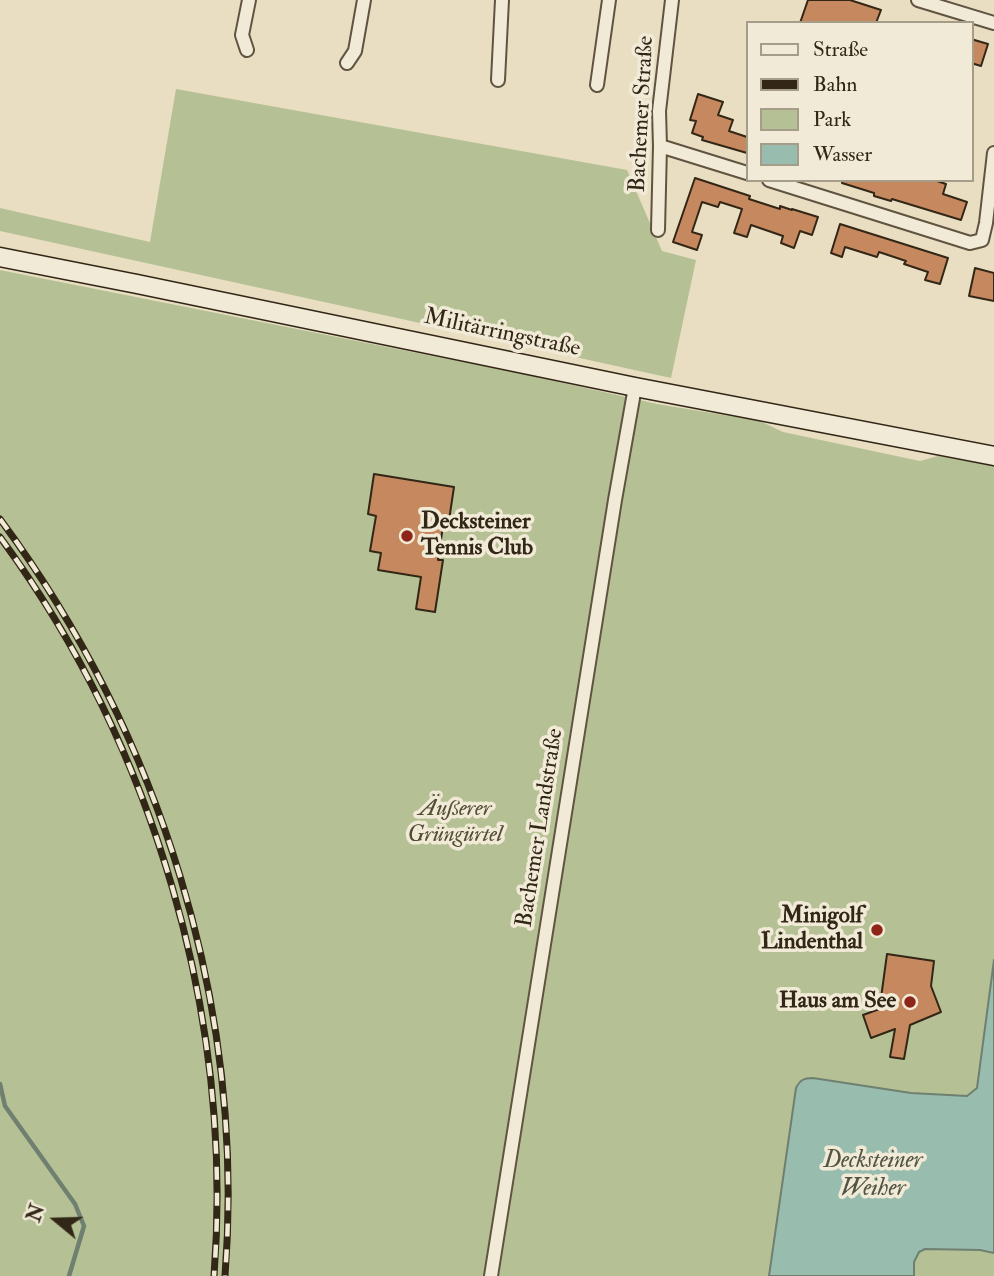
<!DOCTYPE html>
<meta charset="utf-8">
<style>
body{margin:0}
#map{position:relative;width:994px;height:1276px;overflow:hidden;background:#e9dec2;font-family:"IM FELL Double Pica",serif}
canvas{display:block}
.legend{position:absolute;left:746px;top:21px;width:228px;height:161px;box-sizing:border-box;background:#f1ead7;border:2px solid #a59c8a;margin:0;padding:9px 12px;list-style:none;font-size:21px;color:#322616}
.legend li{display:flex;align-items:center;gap:14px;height:35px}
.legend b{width:35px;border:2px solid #a59c8a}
.north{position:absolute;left:21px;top:1185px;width:70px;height:70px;-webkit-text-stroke:5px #f1ead7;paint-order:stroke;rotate:289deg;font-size:19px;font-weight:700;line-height:28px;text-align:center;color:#322616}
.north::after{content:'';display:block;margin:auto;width:24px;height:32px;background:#322616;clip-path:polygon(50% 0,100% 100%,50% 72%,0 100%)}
</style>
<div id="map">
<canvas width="994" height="1276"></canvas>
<ul class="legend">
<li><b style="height:9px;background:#f1ead7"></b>Straße</li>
<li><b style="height:9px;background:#322616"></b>Bahn</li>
<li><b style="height:19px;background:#b5c194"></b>Park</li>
<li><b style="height:19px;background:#98bcae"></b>Wasser</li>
</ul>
<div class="north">N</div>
</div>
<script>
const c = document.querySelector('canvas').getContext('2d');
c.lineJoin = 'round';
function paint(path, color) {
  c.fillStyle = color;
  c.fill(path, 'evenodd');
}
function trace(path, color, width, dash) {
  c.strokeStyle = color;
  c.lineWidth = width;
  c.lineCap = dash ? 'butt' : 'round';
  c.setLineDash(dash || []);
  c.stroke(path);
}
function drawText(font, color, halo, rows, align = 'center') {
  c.font = font + ' "IM FELL Double Pica",serif';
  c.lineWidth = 7;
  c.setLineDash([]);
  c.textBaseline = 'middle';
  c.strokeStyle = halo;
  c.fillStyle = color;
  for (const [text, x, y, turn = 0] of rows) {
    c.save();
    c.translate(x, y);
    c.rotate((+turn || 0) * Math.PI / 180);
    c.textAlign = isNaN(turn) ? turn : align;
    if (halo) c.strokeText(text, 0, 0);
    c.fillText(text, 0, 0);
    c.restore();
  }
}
paint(new Path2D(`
 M176 89 627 170 662 251 696 260 671 378 0 231V208L150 242Z
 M0 270 528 375 657 404 760 421 783 432 920 461 938 456 994 466V1276H0Z`), '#b5c194');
const water = new Path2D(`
 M994 960V1253L980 1250 925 1249 919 1252 914 1262V1276H769L796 1088C800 1080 804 1078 813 1078L911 1093 967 1096 977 1088Z`);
paint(water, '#98bcae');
trace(water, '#6f8071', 2);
trace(new Path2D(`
 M0 1084 5 1106 75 1204 84 1226 69 1276`), '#6f8071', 4.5);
const building = new Path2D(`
 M808 0H850L881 10 876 23H800Z
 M971 39 988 44 981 66 971 63Z
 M698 94 723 102 718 115 733 120 729 131 747 137V153L702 140 703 137 692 133 696 121 690 120Z
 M695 178 750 196 749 199 780 209V206L792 210V209L818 217 812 235 800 231 794 248 781 243 783 236 751 225 747 237 734 233 742 209 720 202 718 207 702 202 692 232 702 235 697 250 673 242Z
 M843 180H934L946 184 943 194 967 202 961 220 892 199 891 201 874 196V193L842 183Z
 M840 224 948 258 940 284 925 280 928 272 904 264 906 261 879 252 877 257 845 247 842 257 831 253Z
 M975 268 994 273V301L969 296Z
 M374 474 454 487 448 527 443 526 438 560H443L435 612 416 609 421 577 378 570 381 553 370 551 376 516 368 514Z
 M887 954 934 961 931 986 941 1012 910 1025 904 1059 890 1057 895 1029 871 1038 863 1015 885 1007 881 998Z`);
paint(building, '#c6885f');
trace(building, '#322616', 2);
const street = new Path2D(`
 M918 0 994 23
 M247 50 242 35 249 0
 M347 63 355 51 364 0
 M498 80 502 0
 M597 85 609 0
 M660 146 747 173
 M769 180 970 243 982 240 986 223 994 153
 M658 230 660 146 659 111 672 0
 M491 1276 615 500 635 387`);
const secondary = new Path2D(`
 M0 257 137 284 635 387 994 456`);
trace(street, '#605441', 16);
trace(secondary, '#322616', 21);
trace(street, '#f1ead7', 12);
trace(secondary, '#f1ead7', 18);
const rail = new Path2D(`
 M0 519C160 735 246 1006 225 1276
 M0 537C154 746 234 1016 214 1276`);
trace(rail, '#322616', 7);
trace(rail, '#f1ead7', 4.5, [13]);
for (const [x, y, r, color] of [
 [407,536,7,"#8f2418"],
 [877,930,7,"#8f2418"],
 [910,1002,7,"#8f2418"]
]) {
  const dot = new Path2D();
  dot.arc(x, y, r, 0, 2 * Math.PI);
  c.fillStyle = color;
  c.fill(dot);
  trace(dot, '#f1ead7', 2.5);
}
drawText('23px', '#322616', '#f1ead7', [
 ["Bachemer Straße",643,114,-87],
 ["Militärringstraße",502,334,12],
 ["Bachemer Landstraße",541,828,-81]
]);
drawText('bold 23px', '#322616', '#f1ead7', [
 ["Decksteiner",421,523,"left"],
 ["Tennis Club",421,549,"left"],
 ["Minigolf",863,917],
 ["Lindenthal",863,943],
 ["Haus am See",896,1002]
], 'right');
drawText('italic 23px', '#534d36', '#f1ead7', [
 ["Äußerer",455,810],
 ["Grüngürtel",455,836]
]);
drawText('italic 24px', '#515344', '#f1ead7', [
 ["Decksteiner",873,1162],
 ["Weiher",873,1190]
]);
</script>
